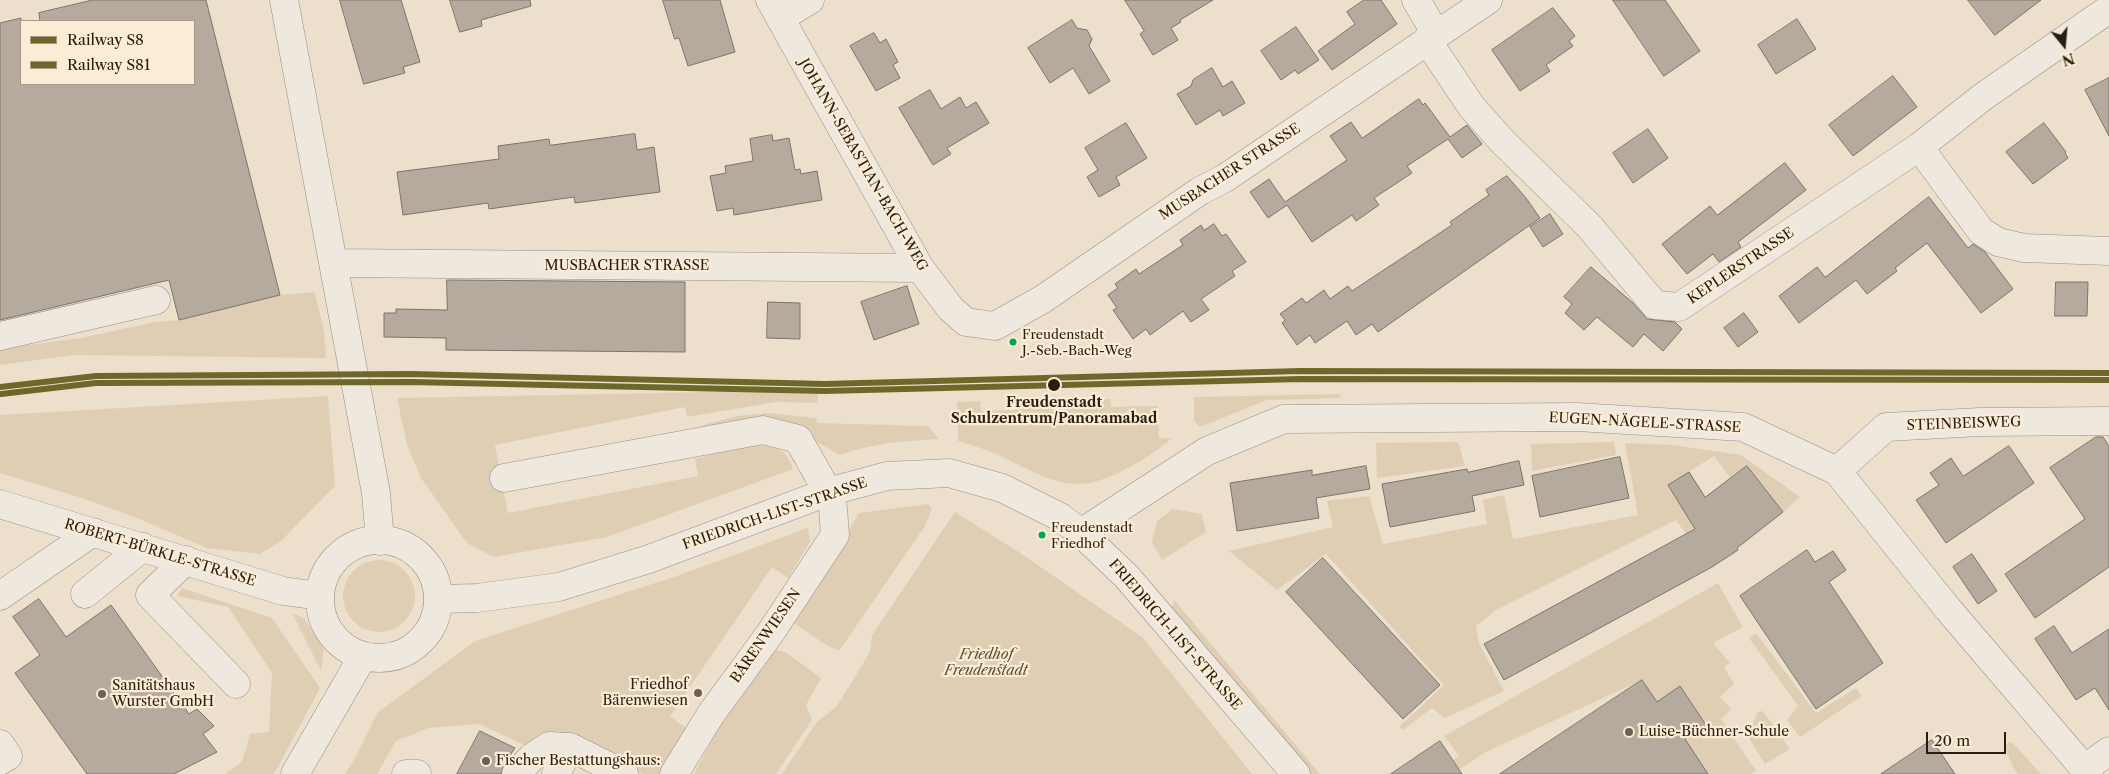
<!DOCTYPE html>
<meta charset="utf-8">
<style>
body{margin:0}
#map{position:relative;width:2109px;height:774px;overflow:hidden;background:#ecdfcc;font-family:"Libre Caslon Text",serif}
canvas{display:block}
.legend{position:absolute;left:20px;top:20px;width:175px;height:65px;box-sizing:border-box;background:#fbecd5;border:1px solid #a79987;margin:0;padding:6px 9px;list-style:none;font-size:15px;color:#291c11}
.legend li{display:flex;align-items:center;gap:10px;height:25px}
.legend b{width:25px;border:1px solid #a79987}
.north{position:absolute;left:2039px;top:20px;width:50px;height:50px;-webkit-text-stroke:4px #fbecd5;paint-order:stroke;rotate:163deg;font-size:14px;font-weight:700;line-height:20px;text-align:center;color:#291c11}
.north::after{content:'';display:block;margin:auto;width:18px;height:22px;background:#291c11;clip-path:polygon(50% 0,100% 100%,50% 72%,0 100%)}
.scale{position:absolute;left:1926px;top:732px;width:80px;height:22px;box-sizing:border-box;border:2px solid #291c11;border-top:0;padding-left:6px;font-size:15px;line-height:18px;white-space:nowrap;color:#291c11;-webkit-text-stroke:4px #fbecd5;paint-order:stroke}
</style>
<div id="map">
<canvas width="2109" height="774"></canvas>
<ul class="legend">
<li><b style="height:6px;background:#6d682a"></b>Railway S8</li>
<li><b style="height:6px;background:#6d682a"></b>Railway S81</li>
</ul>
<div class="north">N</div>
<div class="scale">20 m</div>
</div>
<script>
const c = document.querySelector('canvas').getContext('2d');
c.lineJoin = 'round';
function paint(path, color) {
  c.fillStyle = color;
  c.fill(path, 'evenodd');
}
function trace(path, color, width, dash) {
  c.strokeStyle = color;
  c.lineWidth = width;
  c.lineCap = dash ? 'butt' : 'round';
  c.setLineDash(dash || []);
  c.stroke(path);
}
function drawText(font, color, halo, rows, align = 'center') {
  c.font = font + ' "Libre Caslon Text",serif';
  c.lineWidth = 4.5;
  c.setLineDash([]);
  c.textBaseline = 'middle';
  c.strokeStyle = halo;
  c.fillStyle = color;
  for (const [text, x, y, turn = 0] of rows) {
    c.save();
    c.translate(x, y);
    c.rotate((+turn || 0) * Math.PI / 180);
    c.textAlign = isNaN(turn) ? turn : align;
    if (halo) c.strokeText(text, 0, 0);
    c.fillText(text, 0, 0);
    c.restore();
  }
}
paint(new Path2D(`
 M315 292 324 332 326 358 74 355 0 365V349L81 338 155 322 179 320 280 295Z
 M817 390 818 403 776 402 687 417 685 407 495 445 508 513 698 476 695 459C719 453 762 437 783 452 788 456 791 464 793 469L607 537 494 557 467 543 421 478 407 445 397 398Z
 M1341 394 1340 398 1267 400 1200 427 1194 421V397Z
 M328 396 335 486 281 541 260 554 207 548 137 518 82 498 0 473V415Z
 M1110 399 1111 407 1158 406 1159 438H1172C1150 457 1109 483 1080 484 1052 485 1023 466 998 455 985 449 971 445 958 441L957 402 980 401 981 411 1016 410V401Z
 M770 413 816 418 817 423 928 426 939 439C905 441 872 443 840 455L785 424 705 428 703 425 737 416Z
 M1458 442 1465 466 1377 478 1376 443Z
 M1614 442 1616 455 1532 471 1531 444Z
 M1625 443 1672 445 1741 455 1800 497 1783 512 1731 479 1714 456 1668 485 1717 563 1686 534 1676 520 1496 610 1476 626 1479 643 1504 691 1445 718 1432 708 1403 730 1399 727 1444 685 1326 554 1277 590 1229 551 1333 527 1327 501 1369 496 1383 544 1487 524 1483 500 1504 495 1513 539 1638 515Z
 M928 504 932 509 925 526 839 651 826 645 794 623 859 513Z
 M1173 509 1202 514 1206 532 1162 560 1152 542 1157 521Z
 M955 512 1019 552 1142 637 1252 774H782L817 722 837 706 870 652 872 635Z
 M808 528 810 542 788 578 772 567 670 716 686 728 664 771 660 774H642L566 737 528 747 479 724 428 728 396 741 377 774H345L357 755 377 713 475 641 674 577Z
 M343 596a36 36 0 1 1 72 0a36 36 0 1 1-72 0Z
 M1718 583 1743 627 1713 643 1730 663 1724 667 1734 684 1720 697 1731 709 1721 719 1756 771 1751 774H1708L1685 739 1706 725 1680 686 1657 702 1642 680 1486 752 1452 774H1434L1459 756 1444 736Z
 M182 588 272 618 320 688 277 769 273 774H225L242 762 250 734 269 732 272 673 228 607 177 596Z
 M1175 601 1320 774H1309L1171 607Z
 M292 613 304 618 324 649 321 671Z
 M1756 633 1816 713 1856 688 1862 696 1800 737 1787 720 1798 706 1749 638Z
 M777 650 787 653 821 678 806 705 812 720 776 774H694L722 721 764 658Z
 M1763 711 1790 749 1765 764 1747 735 1758 712Z
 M2009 742 2013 743 2041 774H2018L2012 765 2005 747Z`), '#e0ceb4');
const building = new Path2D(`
 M93 0H206L280 295 179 320 169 280 0 320V23L21 18V84H194V21H40L39 13Z
 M340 0H401L420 62 403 67 405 73 364 84Z
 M450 0H530L531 6 481 20 482 26 460 32Z
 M663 0H720L735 52 688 66 679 38 675 39Z
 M1125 0H1213L1180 20 1181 22 1171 28 1178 40 1153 55 1140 34 1144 31Z
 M1364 0H1381L1397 24 1332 70 1318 51 1355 24 1347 12Z
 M1613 0H1665L1700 51 1664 76Z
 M1968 0H2041L1995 35Z
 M1553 8 1575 36 1569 41 1573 46 1546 65 1550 71 1520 91 1492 50Z
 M1797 19 1816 49 1776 74 1758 45Z
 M1072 20 1077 28 1087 30 1092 39 1089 46 1110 81 1089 94 1073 68 1050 83 1028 48Z
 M1296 27 1319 60 1298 74 1295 70 1281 80 1261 51Z
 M874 33 880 43 886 39 898 62 893 65 900 78 876 91 850 46Z
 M1212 68 1223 87 1232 81 1245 103 1223 116 1220 110 1196 125 1177 94 1191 86 1193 80Z
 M1893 76 1917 107 1853 156 1829 125Z
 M2109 78V136L2085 90Z
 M930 90 941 109 960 97 966 108 976 102 989 123 947 148 951 154 933 165 899 108Z
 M1419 99 1423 105 1425 103 1450 137 1467 125 1482 144 1462 158 1448 139 1407 166 1412 173 1374 198 1379 205 1356 221 1352 215 1312 242 1287 205 1268 218 1250 192 1269 179 1285 202 1347 160 1330 136 1351 122 1362 138Z
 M1126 123 1147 158 1116 177 1120 185 1099 197 1087 177 1098 170 1085 148Z
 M2044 123 2066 152 2065 153 2068 158 2033 184 2006 152Z
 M1648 129 1668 158 1633 183 1613 153Z
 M635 134 637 150 654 147 660 192 575 203 574 197 489 209 488 203 403 215 397 172 499 159 498 146 549 139 550 145Z
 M772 135 773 141 789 138 795 170 800 169 801 174 817 171 822 200 734 215 733 208 717 211 710 176 726 173 725 166 753 161 750 139Z
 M1785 163 1806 190 1738 242 1741 247 1719 262 1713 254 1687 274 1662 244 1710 206 1717 215Z
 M1507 176 1526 198 1540 218 1378 332 1372 324 1356 335 1347 321 1315 343 1310 335 1297 345 1282 323 1285 320 1280 314 1302 298 1306 303 1324 290 1330 299 1348 286 1352 291 1452 225 1450 222 1489 195 1486 190Z
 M1929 197 1968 248 1973 244 1985 252 2013 289 1981 313 1927 243 1895 268 1897 271 1867 294 1856 280 1799 323 1779 296 1817 267 1825 277Z
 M1550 214 1563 234 1543 247 1530 227Z
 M1214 224 1222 236 1226 234 1246 262 1232 271 1235 276 1201 299 1209 310 1191 322 1183 311 1150 335 1146 329 1133 339 1113 310 1117 308 1108 295 1118 288 1115 284 1136 269 1139 274 1183 245 1180 240 1201 225 1204 230Z
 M1591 267 1633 303 1647 319 1675 322 1682 329 1663 351 1644 334 1633 347 1597 317 1584 330 1565 313 1572 304 1564 297Z
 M447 280 685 282V352L446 350V338L384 337V313H396V309L447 310Z
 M2056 282H2088L2087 316H2055Z
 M907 286 919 324 874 340 861 302Z
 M768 302 800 303V339L767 338Z
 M1744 313 1758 332 1738 347 1724 328Z
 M2096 437H2103L2109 446V567L2035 618 2005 574 2085 519 2050 468Z
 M2009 446 2034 483 1946 543 1916 500 1939 485 1930 473 1951 458 1963 476Z
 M1620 457 1629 498 1540 517 1532 476Z
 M1519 461 1524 485 1472 496 1475 511 1390 527 1382 484 1467 469 1468 472Z
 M1366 466 1370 489 1316 498 1319 518 1237 531 1230 483 1312 470V475Z
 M1747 466 1783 512 1737 548 1738 550 1712 567 1504 680 1484 644 1695 529 1668 485 1689 472 1705 497Z
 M1807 550 1815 562 1833 551 1846 570 1829 582 1883 663 1816 709 1740 596Z
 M1972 554 1997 591 1978 604 1953 567Z
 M1323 558 1440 685 1403 719 1286 592Z
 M39 599 66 637 111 605 189 714 197 709 214 726 203 734 217 752 174 774H87L15 673 40 655 13 617Z
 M2054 626 2072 653 2109 629V710L2095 688 2076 700 2035 639Z
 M1642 680 1657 702 1680 686 1706 725 1685 739 1708 774H1500Z
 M480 731 515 748 504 764 501 774H457Z
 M1932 740 1955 774H1881Z
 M1440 741 1462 774H1391Z`);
paint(building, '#b4ab9e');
trace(building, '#7c746a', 1);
const minor = new Path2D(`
 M284 0 376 493 380 541
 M770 0 920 268 951 309 966 322 995 326 1043 299 1200 191 1225 178 1488 0
 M1416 0 1436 34
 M780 18 810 0
 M1427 40 1471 106 1502 141 1589 226 1655 305 1679 307 1919 147 1984 96 2109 9
 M1919 147 1981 231 1998 242 2024 248 2109 251
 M333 263 920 268
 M0 336 156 300
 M1837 471 1886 427 1980 422 2109 421
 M504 478 763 430 798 439 828 492 833 508 835 535 771 632 711 714 674 774
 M0 504 283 591 320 596
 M1081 533 1207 451 1284 419 1577 417 1743 427 1837 471 1948 609 2089 774
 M320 599a59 59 0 1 1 118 0a59 59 0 1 1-118 0Z
 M186 560 150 595 236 684
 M85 594 143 547
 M0 596 93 532
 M438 599 477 598 559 587 649 559 828 492 887 476 949 473 1002 488 1060 517 1081 533 1127 577 1296 774
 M0 744 8 756 0 761
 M2084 769 2109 751
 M295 774 363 656
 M406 774H417
 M516 774 531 758 549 746 570 747 624 774
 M556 774 570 747`);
trace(minor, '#978f83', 29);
trace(minor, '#efe8de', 28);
trace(new Path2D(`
 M0 387 96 376 411 374 825 384 1301 371 2109 373`), '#6d682a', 6);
trace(new Path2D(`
 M1 394 96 383 411 382 825 391 1301 379 2109 380`), '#6d682a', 6);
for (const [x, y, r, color] of [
 [1013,342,4.5,"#00a651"],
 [1054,385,7,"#291c11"],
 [1042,535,4.5,"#00a651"],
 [698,693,5,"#6d6052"],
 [102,694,5,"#6d6052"],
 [1629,732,5,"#6d6052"],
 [486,761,5,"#6d6052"]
]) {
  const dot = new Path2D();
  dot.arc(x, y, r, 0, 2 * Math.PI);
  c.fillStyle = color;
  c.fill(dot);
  trace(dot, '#fbecd5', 2);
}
drawText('13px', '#291c11', '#fbecd5', [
 ["Freudenstadt",1022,335],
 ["J.-Seb.-Bach-Weg",1022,351],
 ["Freudenstadt",1051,528],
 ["Friedhof",1051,544]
], 'left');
drawText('14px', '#291c11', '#fbecd5', [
 ["JOHANN-SEBASTIAN-BACH-WEG",863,165,60],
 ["MUSBACHER STRASSE",1230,172,-33],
 ["MUSBACHER STRASSE",627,266],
 ["KEPLERSTRASSE",1741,266,-34],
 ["EUGEN-NÄGELE-STRASSE",1645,423,3],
 ["STEINBEISWEG",1964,424,-2],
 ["FRIEDRICH-LIST-STRASSE",775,514,-19],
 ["ROBERT-BÜRKLE-STRASSE",160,553,17],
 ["FRIEDRICH-LIST-STRASSE",1175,635,49],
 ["BÄRENWIESEN",766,636,-55]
]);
drawText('bold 14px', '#291c11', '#fbecd5', [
 ["Freudenstadt",1054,403],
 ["Schulzentrum/Panoramabad",1054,419]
]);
drawText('italic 14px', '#5d4d3c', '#fbecd5', [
 ["Friedhof",986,655],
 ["Freudenstadt",986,671]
]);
drawText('14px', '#291c11', '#fbecd5', [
 ["Friedhof",688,685,"right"],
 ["Bärenwiesen",688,701,"right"],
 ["Sanitätshaus",112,686],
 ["Wurster GmbH",112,702],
 ["Luise-Büchner-Schule",1639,732],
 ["Fischer Bestattungshaus:",496,761]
], 'left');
</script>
